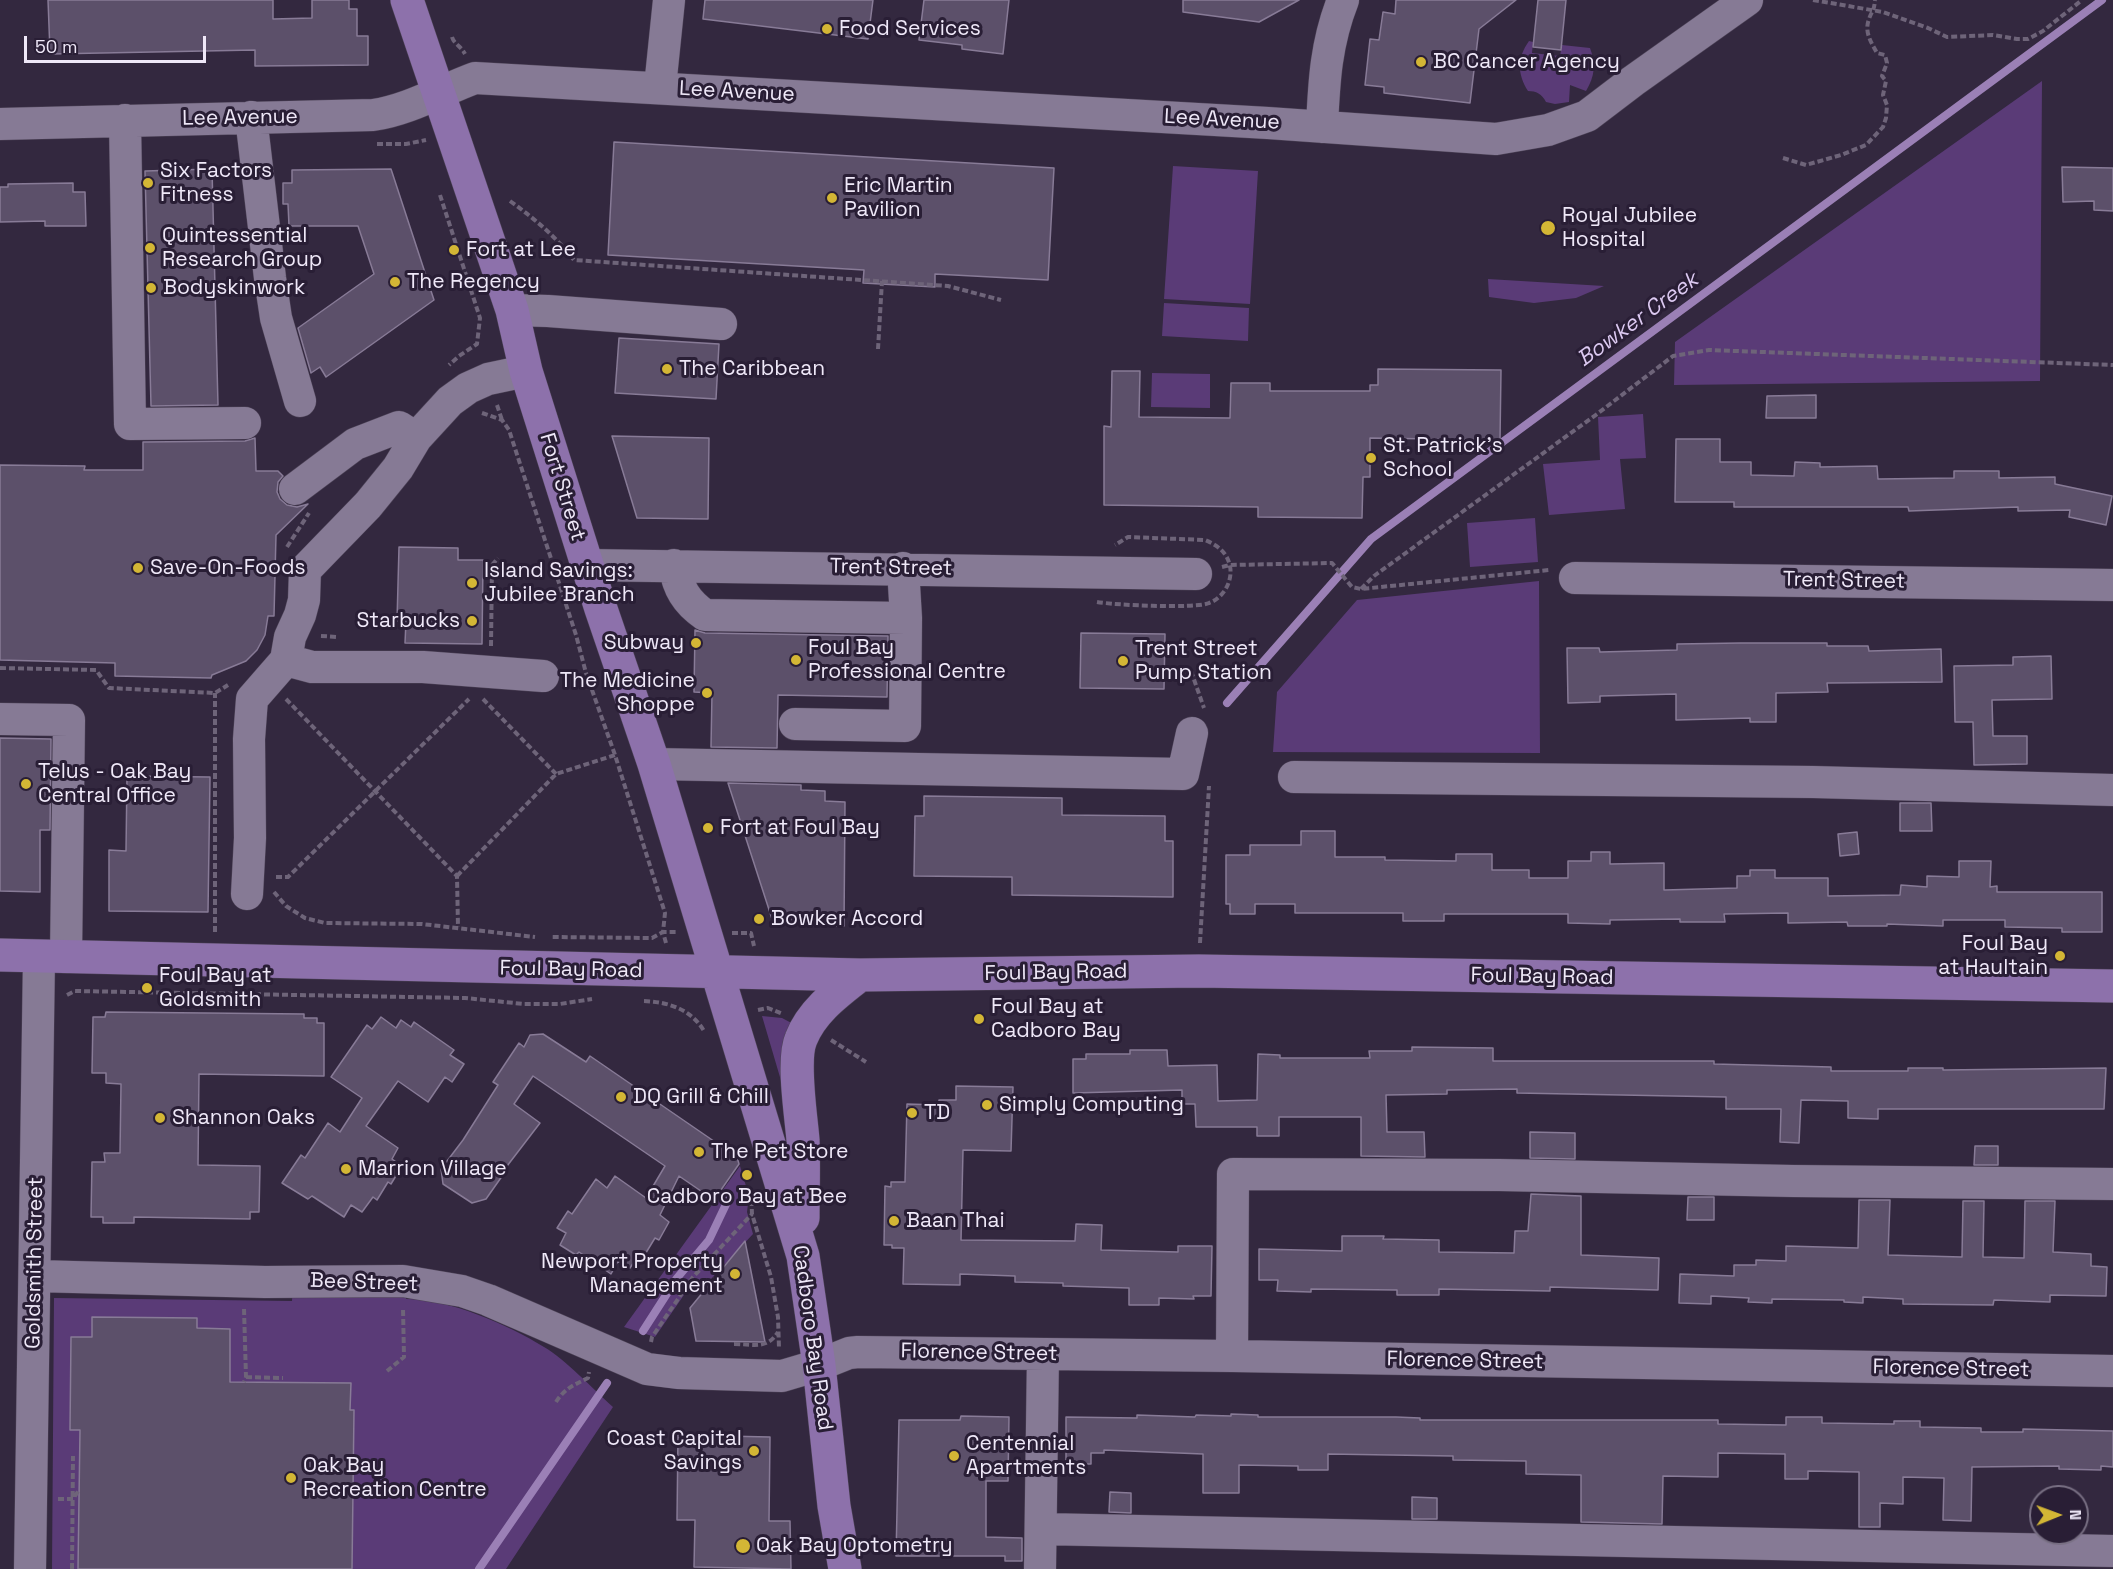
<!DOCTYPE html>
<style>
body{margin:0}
#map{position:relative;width:2113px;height:1569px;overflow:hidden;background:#33283f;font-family:"Space Grotesk",sans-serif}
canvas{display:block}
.north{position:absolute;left:2029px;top:1485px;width:60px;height:60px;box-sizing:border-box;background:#291e35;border:2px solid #786f83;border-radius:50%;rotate:89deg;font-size:16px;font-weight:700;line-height:24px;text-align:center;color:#efe8f8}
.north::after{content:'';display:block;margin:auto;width:21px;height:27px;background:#d3b635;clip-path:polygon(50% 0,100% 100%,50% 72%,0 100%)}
.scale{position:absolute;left:24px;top:36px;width:182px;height:27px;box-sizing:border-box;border:3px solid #efe8f8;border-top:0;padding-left:8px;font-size:18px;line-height:21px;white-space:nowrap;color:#efe8f8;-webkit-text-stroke:4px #291e35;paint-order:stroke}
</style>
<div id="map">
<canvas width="2113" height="1569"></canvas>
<div class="north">N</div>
<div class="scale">50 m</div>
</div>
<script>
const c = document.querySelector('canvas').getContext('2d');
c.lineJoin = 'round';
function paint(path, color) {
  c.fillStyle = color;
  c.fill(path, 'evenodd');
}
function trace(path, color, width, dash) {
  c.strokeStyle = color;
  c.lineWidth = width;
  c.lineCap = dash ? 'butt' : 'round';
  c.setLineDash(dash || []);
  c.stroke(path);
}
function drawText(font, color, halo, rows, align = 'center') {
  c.font = font + ' "Space Grotesk",sans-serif';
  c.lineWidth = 6;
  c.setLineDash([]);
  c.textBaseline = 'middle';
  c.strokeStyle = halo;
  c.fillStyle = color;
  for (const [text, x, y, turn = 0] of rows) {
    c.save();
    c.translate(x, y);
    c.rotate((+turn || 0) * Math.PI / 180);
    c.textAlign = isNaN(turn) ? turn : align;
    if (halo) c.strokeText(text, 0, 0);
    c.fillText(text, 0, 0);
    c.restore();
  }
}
paint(new Path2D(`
 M1529 41 1533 42 1532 53 1560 56 1562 45 1590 48C1596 64 1595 76 1586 91L1570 85 1569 102 1555 104 1546 102C1542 94 1536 91 1528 91 1517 73 1517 58 1529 41Z
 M2042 81 2040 381 1674 385 1675 342Z
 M1173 166 1258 171 1250 304 1164 299Z
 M1488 279 1604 286 1576 298 1534 303 1489 297Z
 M1164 303 1249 308 1248 341 1162 336Z
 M1152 373 1210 374V408L1151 407Z
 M1643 414 1646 458 1620 459 1625 509 1549 515 1543 464 1600 460 1598 417Z
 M1535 518 1538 562 1470 567 1467 523Z
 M1539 581 1540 753 1273 752 1277 692 1357 600Z
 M762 1016 782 1018 799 1027 782 1084Z
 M740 1166 749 1196 747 1212 753 1234 698 1293 686 1292 655 1337 624 1327Z
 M405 1281 406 1299C449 1299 507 1324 544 1347 566 1360 593 1389 613 1407L506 1569H52L54 1298 292 1301 293 1282Z`), '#5a3b77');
trace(new Path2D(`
 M1227 703 1371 539 2102 0
 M643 1331 677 1278 709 1240 730 1196
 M479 1569 607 1383`), '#9b80b6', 8);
const building = new Path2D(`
 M48 0H273V19L312 18V0H349V9H357V36H368V65L255 66V50L51 54 50 52Z
 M705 0H873L868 39 703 19Z
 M924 0H1009L1003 54 962 49V45L919 40Z
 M1183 0H1299L1259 22 1183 12Z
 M1396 0H1516L1479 29 1470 103 1384 93V87L1365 85 1370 39 1379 40 1383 12 1395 14Z
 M1538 0H1566L1561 50 1533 47Z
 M614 142 1054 168 1048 280 935 274V287L863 283 864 270 608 255Z
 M2062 167 2113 168V211L2094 210V201L2063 202Z
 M212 169 218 405 151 406 145 171Z
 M391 169 434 300 326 377 320 367 311 373 298 328 374 274 358 226H289L288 204H283V183H292V170Z
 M73 183V192H85L86 226H45V221L0 222V187H8V184Z
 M619 338 719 344 716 399 615 393Z
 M1378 369 1501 370 1500 440 1370 438V477H1363L1362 518 1258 517V507L1104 505V426L1111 427 1112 371H1140L1139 417 1230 418 1231 383H1270V391H1370V385H1378Z
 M1816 395V418H1766L1767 396Z
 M612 436 709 438 708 519 637 518Z
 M255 438 256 471H278L283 476 278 482 277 492 280 499 287 505 297 507 308 504 276 535 274 616H268L265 635 257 650 246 661 212 675 211 678 115 676V663L0 660V465L85 466 84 470H143V442L245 441Z
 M1676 439H1720V462H1751V475L1794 476 1795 462 1820 463V467L1877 466 1878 479 1954 478V471H1999V478L2055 477V484L2112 496 2106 525 2069 517 2070 510 2018 511V507L1909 511 1908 507H1734V502H1675Z
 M399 547 458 548V560H483L482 644 405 643 406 621H397Z
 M695 630 705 633 888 636 887 697 778 695 777 748 711 747 712 693 694 692Z
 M1081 633 1165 634 1164 689 1080 688Z
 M1741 643H1827V646H1868L1869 651 1941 649 1942 682 1827 683 1828 692 1776 693V722H1750V718L1676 720V694L1600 696V702L1568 703 1567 648H1599L1600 652 1677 650V644Z
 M2051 656 2052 699 1992 700 1993 736H2027V764L1974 765 1973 722H1955L1954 666 2013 665V657Z
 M0 738 51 739 50 830H40V892L0 891Z
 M127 776 210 777 208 912 109 911V850L126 851Z
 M728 783 801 785V790L825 791V801L845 802 844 926H813V923L773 922Z
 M924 796 1062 798V815L1165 816V841H1173V897L1012 895V877L914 876 915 816H924Z
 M1900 803H1931L1932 831H1900Z
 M1301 831H1335V857H1385V860L1456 861V854H1492V870H1529V878H1568V861H1591V852H1610V864L1664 863V890L1737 888V876H1750V870H1775V878H1828V896L1900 895 1901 885 1927 887V876L1959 877V861H1991L1990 887 1997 886V892H2102V932H2062V928L2005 927V920H1943V926L1887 924V926H1848L1847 922 1788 923V913L1724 914 1725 922H1680V919L1610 920V924L1568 923V914H1444V921H1403V913H1295V904H1255V914H1230V904H1226V855H1250V845H1301Z
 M1857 832 1859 854 1840 856 1838 834Z
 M106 1012 304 1014V1018H317V1023H324V1076L199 1074 198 1165 260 1166 259 1212H250V1219L134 1217V1223H103V1217H91L92 1162H105L104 1153H120L121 1084 106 1083V1073H92L93 1017H105Z
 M381 1017 396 1028 401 1020 411 1027 414 1022 454 1050 450 1055 464 1064 452 1082 445 1077 428 1102 398 1081 366 1126 398 1148 392 1159 402 1166 391 1184 388 1182 377 1200 373 1197 362 1212 351 1205 344 1217 312 1196 308 1199 282 1183 301 1155 305 1158 328 1123 340 1132 362 1098 331 1077 367 1025 372 1029Z
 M543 1034 586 1062 590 1056 737 1157 739 1164 714 1200 679 1176 660 1215 669 1222 659 1240 655 1238 644 1256 640 1253 630 1268 618 1261 611 1274 579 1252 576 1255 560 1245 566 1233 557 1228 568 1211 572 1214 596 1179 607 1188 615 1176 646 1198 665 1166 533 1076 514 1104 540 1123 504 1170 505 1172 486 1199 472 1203 443 1184 441 1169 463 1140 498 1085 493 1082 519 1043 524 1047 530 1035Z
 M1412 1047 1493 1048V1061H1714V1064L1831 1067V1071H1908V1068H1943V1070L2106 1068 2104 1109H1878V1119L1848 1118V1101L1801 1100 1799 1143 1780 1142 1781 1109H1726V1097L1517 1093V1089L1447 1090V1094L1386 1095 1387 1132H1424L1425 1157 1361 1156V1117H1279V1136H1257V1127H1196L1195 1104H1182V1090L1073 1093V1059H1086V1054H1130V1050H1167L1168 1066 1217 1065 1218 1101 1257 1100 1258 1054 1280 1055V1058H1370L1369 1051H1412Z
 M956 1086 1013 1087 1011 1151 963 1150 961 1240 1075 1241 1076 1224 1102 1225 1101 1250 1178 1252V1246H1212L1211 1296H1193L1194 1299 1159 1298V1305H1129V1288L1063 1286V1283L1015 1282V1276L960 1274V1285L903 1284 904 1248H892V1245H884L885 1186 891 1187V1182H905L907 1104 939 1105V1100H956Z
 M1530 1132 1575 1133V1159L1530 1158Z
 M1975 1146H1998V1165H1974Z
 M1531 1194 1581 1196V1255L1659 1258 1658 1290 1550 1287V1291L1439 1289V1295H1397V1290L1311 1289V1292L1277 1291 1278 1280H1259V1249L1342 1251V1236H1384L1383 1239 1439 1240V1252L1514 1253 1515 1231H1528Z
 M1688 1197H1714V1220H1687Z
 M1859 1200H1890L1888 1255 1962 1257 1963 1201H1984L1983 1257 2024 1258 2025 1201H2055L2053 1252 2091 1254V1266L2107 1267 2106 1296 2050 1295V1302L1994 1300 1993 1305 1903 1304V1299L1863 1297V1303L1844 1302V1300L1772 1299V1303L1748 1302 1749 1298 1711 1296V1304L1679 1303 1680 1274 1734 1276V1265H1756V1260L1786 1261V1246L1858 1248Z
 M745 1241 765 1342 696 1341 690 1308Z
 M92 1317 197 1318V1328L230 1329V1382L351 1383 350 1410H354L352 1569H78L80 1430H70L71 1337H92Z
 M1231 1414 1258 1415V1417H1396L1420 1418V1420H1718V1424L1786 1425V1417H1822V1423L1894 1424V1421H1920V1427L1981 1428V1432H2023V1429L2113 1431V1467L2101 1466V1470L2059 1469V1466L1972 1467 1971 1521 1943 1520 1944 1478 1903 1477V1504L1880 1503V1527H1859V1472L1808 1471V1479H1785V1454L1718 1453V1477L1663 1476 1662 1524 1581 1522V1475L1526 1474V1461L1453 1460V1456L1328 1454V1470H1298V1466L1239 1465V1493H1203V1454L1104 1450V1453H1091V1464H1066V1417L1137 1418V1415L1195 1417 1196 1415 1231 1416Z
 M961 1416 1009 1417 1008 1481H986V1537L1022 1538V1561H1005V1556H896L899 1420H960Z
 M678 1435 770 1437 769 1521H790L791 1569 694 1567 695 1520H677Z
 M1110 1492 1131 1493V1513L1109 1512Z
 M1412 1497 1437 1498V1519H1412Z`);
paint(building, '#5c506a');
trace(building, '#887b97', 1.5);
const minor = new Path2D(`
 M660 87 669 0
 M251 117 270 278 276 318 300 401
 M125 120 130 424 245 423
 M0 124 373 115C409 110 442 90 475 78L1268 123 1496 139 1548 130 1587 116 1633 81 1747 0
 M1322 127C1324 81 1326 43 1343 0
 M512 310 548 311 721 324
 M295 489 355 444 399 427 416 438
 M586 565 1196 574
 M674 565C678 588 686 602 705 615L906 618
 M1575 578 2113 585
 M286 660 312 667H423L543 676
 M0 719 69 720 66 957
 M795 724 905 726 906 618 903 568
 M654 764 1183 774 1192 733
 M1294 777 1813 782 2113 790
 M247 894 250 838 249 739 252 699 286 660 290 637 300 615 304 600 305 570 368 505 398 468 416 438 450 401 468 388 488 379 526 371
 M35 1276 265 1282 403 1281 462 1291 488 1300 647 1369 679 1373 782 1376 819 1365 849 1353 858 1352 1232 1356 2113 1371
 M1232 1356 1233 1174 1499 1175 1793 1181 2113 1184
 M1041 1529 2113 1551
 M30 1569 39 957
 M1040 1569 1043 1354`);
const major = new Path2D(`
 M407 0 512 310 526 371 601 609 654 764 803 1256 819 1365 834 1506 845 1569
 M0 955 860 975 1199 971 2113 986
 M803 1218C803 1192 804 1166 803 1140 801 1115 792 1060 801 1039 812 1011 837 993 860 975`);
trace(minor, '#4e4458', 33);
trace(major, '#4e4458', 34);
trace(new Path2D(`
 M1813 0 1883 12 1928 28 1947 37 1993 35 2017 39H2028L2043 31 2082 0
 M452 37C454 44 461 46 465 54
 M377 144H406L426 140
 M1783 158 1806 165 1841 155 1866 145 1883 127 1886 118 1887 105 1883 95 1886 81 1882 76 1887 63 1885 55 1877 53C1871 42 1864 32 1869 19 1872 10 1874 12 1875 0
 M440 195 480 318 477 344 459 356 449 365
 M510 201C535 219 555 236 574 260L948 286 1001 300
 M878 349 882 281
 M497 405 502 420
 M482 413 502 420 509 430 576 635 586 673 615 755 665 913 663 932 652 938 551 937
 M287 547 309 513
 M1222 567 1230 565 1332 563 1352 587 1361 589 1549 570
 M1361 589 1374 576 1597 414 1673 356 1709 350 2113 365
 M1097 602C1114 605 1195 609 1209 603 1223 598 1233 582 1230 566 1227 552 1217 545 1205 540L1128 537 1115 545
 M321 636 338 637
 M491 646 492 565 498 558
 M0 668 96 670 109 688 215 693 228 685
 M1191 671 1204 708
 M286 699 457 876 458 927
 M483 699 556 774
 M457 876 556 774 615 755
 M276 877H288L469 699
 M274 892 286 906 305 918 325 923 422 924 535 937
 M215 932V693
 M732 933H751L754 946
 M666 943 663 932H677
 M1200 943 1209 786
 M67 995 75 991 465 998 524 1004H560L592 999
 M644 1001C668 1002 691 1009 704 1031
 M758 1010 768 1008 783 1014
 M831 1040 866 1062
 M751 1191 752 1214 771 1277 778 1317 779 1348
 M244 1309 246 1377 244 1382
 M651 1342 652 1337 693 1277 752 1214
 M734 1344C753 1344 767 1350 778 1332
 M387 1371 404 1357 403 1308
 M246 1377 283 1378
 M556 1402C565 1388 574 1385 588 1378L589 1372
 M58 1499H73L79 1490
 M72 1569 73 1456`), '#6e6479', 4, [6, 3]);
trace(minor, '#867a95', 32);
trace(major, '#8d71ab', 33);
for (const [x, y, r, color] of [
 [827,29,6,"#d3b635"],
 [1421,62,6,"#d3b635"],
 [148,183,6,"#d3b635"],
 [832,198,6,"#d3b635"],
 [1548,228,8,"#d3b635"],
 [150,248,6,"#d3b635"],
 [454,250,6,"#d3b635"],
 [395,282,6,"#d3b635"],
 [151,288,6,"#d3b635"],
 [667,369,6,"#d3b635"],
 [1371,458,6,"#d3b635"],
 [138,568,6,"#d3b635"],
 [472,583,6,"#d3b635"],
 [472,621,6,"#d3b635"],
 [696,643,6,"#d3b635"],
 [796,660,6,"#d3b635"],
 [1123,661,6,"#d3b635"],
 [707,693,6,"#d3b635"],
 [26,784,6,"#d3b635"],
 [708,828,6,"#d3b635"],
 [759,919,6,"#d3b635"],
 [2060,956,6,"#d3b635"],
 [147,988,6,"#d3b635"],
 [979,1019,6,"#d3b635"],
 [621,1097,6,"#d3b635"],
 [987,1105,6,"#d3b635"],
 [912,1113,6,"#d3b635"],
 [160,1118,6,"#d3b635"],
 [699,1152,6,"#d3b635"],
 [346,1169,6,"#d3b635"],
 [747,1175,6,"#d3b635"],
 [894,1221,6,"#d3b635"],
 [735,1274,6,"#d3b635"],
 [754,1451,6,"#d3b635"],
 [954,1456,6,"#d3b635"],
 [291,1478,6,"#d3b635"],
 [743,1546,8,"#d3b635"]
]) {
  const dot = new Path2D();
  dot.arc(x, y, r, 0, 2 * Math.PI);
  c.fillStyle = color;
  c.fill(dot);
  trace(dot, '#291e35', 2);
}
drawText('21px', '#efe8f8', '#291e35', [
 ["Food Services",839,29],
 ["BC Cancer Agency",1433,62],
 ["Six Factors",160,171],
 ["Fitness",160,195],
 ["Eric Martin",844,186],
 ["Pavilion",844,210],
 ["Royal Jubilee",1562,216],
 ["Hospital",1562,240],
 ["Quintessential",162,236],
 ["Research Group",162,260],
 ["Fort at Lee",466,250],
 ["The Regency",407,282],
 ["Bodyskinwork",163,288],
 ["The Caribbean",679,369],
 ["St. Patrick's",1383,446],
 ["School",1383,470],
 ["Save-On-Foods",150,568],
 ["Island Savings:",484,571],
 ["Jubilee Branch",484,595],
 ["Starbucks",460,621,"right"],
 ["Subway",684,643,"right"],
 ["Foul Bay",808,648],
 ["Professional Centre",808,672],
 ["Trent Street",1135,649],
 ["Pump Station",1135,673],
 ["The Medicine",695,681,"right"],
 ["Shoppe",695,705,"right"],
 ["Telus - Oak Bay",38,772],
 ["Central Office",38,796],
 ["Fort at Foul Bay",720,828],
 ["Bowker Accord",771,919],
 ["Foul Bay",2048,944,"right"],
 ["at Haultain",2048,968,"right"],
 ["Foul Bay at",159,976],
 ["Goldsmith",159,1000],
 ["Foul Bay at",991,1007],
 ["Cadboro Bay",991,1031],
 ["DQ Grill & Chill",633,1097],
 ["Simply Computing",999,1105],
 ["TD",924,1113],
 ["Shannon Oaks",172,1118],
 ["The Pet Store",711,1152],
 ["Marrion Village",358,1169],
 ["Cadboro Bay at Bee",747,1197,"center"],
 ["Baan Thai",906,1221],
 ["Newport Property",723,1262,"right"],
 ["Management",723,1286,"right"],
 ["Coast Capital",742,1439,"right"],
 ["Savings",742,1463,"right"],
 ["Centennial",966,1444],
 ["Apartments",966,1468],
 ["Oak Bay",303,1466],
 ["Recreation Centre",303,1490],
 ["Oak Bay Optometry",756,1546]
], 'left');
drawText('21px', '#efe8f8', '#291e35', [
 ["Lee Avenue",737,92,3],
 ["Lee Avenue",240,118,-1],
 ["Lee Avenue",1222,120,3],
 ["Fort Street",562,487,73],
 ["Trent Street",891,568,1],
 ["Trent Street",1844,581,1],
 ["Foul Bay Road",571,970,1],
 ["Foul Bay Road",1056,973,-1],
 ["Foul Bay Road",1542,977,1],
 ["Goldsmith Street",35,1263,-89],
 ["Bee Street",364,1283,2],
 ["Cadboro Bay Road",812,1338,82],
 ["Florence Street",979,1353,1],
 ["Florence Street",1465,1361,1],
 ["Florence Street",1951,1369,1]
]);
drawText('italic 22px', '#dcc9f1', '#291e35', [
 ["Bowker Creek",1638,320,-36]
]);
</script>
